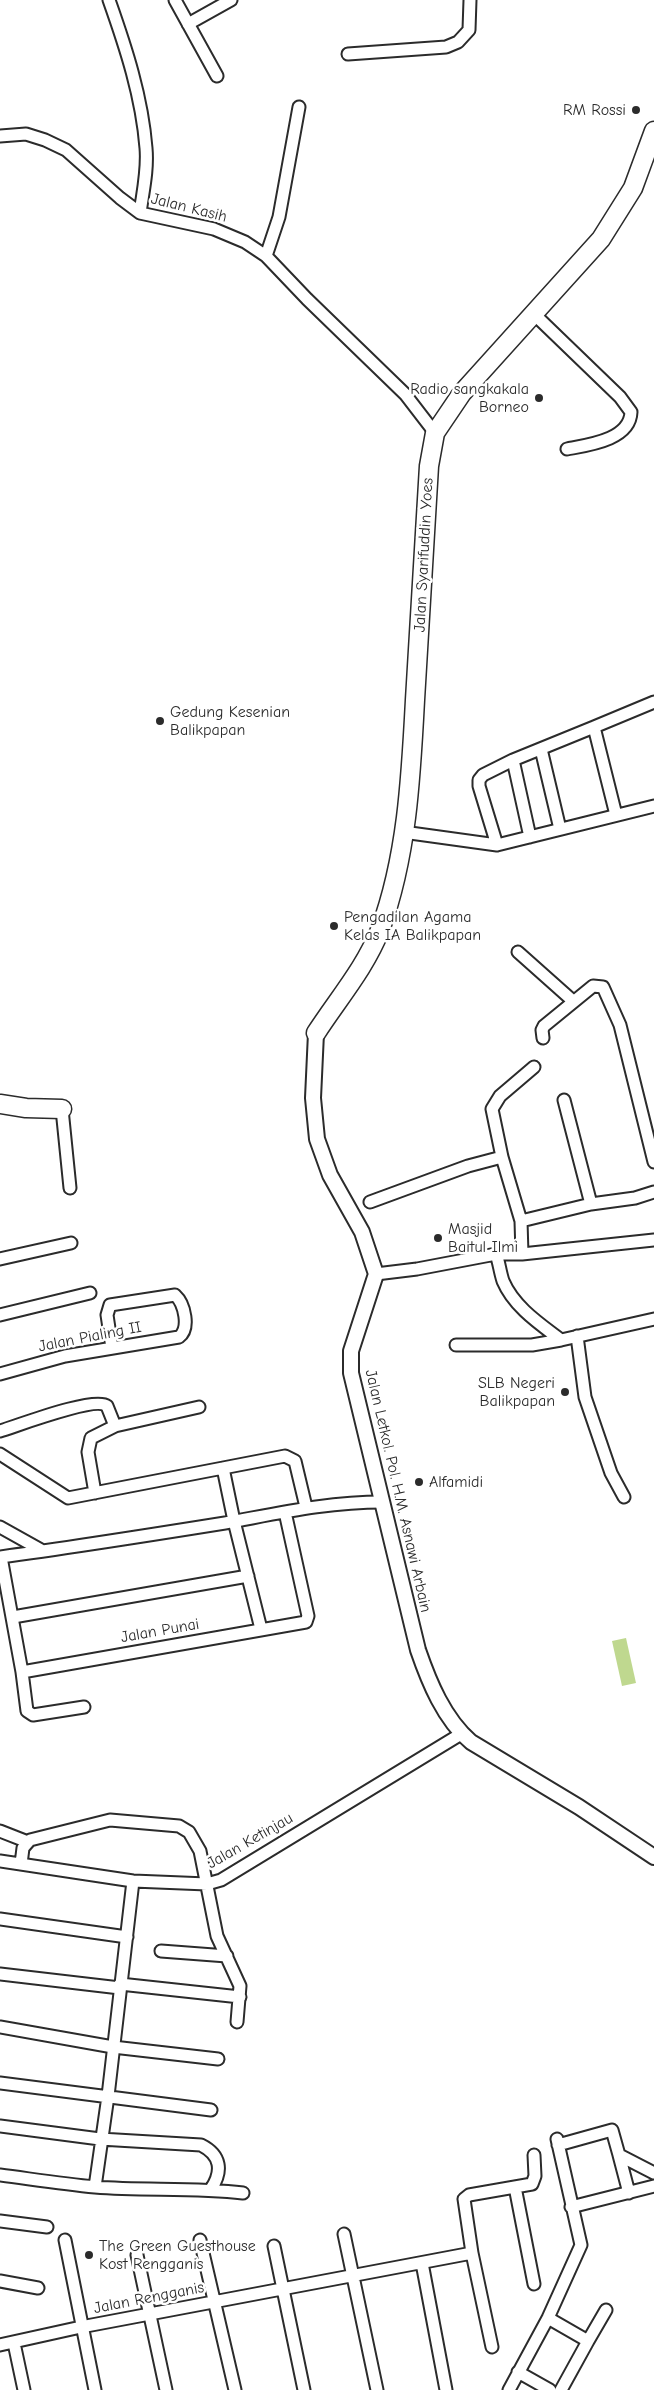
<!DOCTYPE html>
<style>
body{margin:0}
canvas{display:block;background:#fff}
</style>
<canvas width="654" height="2390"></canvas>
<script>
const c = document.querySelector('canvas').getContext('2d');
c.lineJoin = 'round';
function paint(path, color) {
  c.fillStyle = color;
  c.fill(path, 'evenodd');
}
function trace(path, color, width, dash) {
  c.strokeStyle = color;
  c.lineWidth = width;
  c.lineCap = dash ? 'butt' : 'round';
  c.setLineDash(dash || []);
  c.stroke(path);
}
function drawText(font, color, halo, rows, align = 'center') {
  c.font = font + ' "Comic Neue",sans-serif';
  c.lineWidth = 5;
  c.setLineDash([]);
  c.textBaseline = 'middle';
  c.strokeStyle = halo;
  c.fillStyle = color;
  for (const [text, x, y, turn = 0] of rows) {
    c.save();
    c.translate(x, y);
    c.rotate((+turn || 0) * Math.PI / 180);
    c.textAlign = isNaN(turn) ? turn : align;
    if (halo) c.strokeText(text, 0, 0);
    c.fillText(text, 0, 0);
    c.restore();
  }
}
paint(new Path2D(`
 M626 1638 636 1683 622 1686 612 1641Z`), '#bfd88f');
const minor = new Path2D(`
 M109 0C126 48 142 97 146 148 148 170 143 191 140 213
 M175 0 217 76
 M188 24 231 0
 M348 54 446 47 458 42 469 30 470 0
 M0 136 26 134 45 140 66 150 120 198 140 213 214 229 245 242 266 256 307 299 405 394 435 433
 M266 256 279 217 299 107
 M534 314 620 397 631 412C630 440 588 445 567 449
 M594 727 654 702
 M541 749 560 829
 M513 760 530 837
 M403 832 497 845 654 806
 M497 845 479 786V780L483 775 513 760 594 727 616 815
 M518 952 573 1001
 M543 1038 542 1030 544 1026 593 986 603 987 620 1025 654 1162
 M534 1067 500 1096 492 1109 502 1157 521 1221 591 1204 635 1198 654 1192
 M564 1100 591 1204
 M62 1109 70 1188
 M370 1202 468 1166 502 1157
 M521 1221 522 1254
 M496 1254C499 1262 500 1272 503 1281 514 1307 540 1324 561 1340L654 1319
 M0 1259 71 1243
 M376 1274 417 1269 496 1254H522L654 1240
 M0 1315 90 1293
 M577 1336 585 1397 611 1473 624 1497
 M456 1345H532L561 1340
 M0 1374 65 1356 179 1337C190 1329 185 1304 175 1295L110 1305 107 1315 112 1348
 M0 1431C17 1426 95 1396 107 1406L115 1426
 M0 1454 68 1498 285 1456 295 1461 306 1507
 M223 1468 234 1521 261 1629
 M95 1493 88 1452 91 1438 115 1426 199 1407
 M0 1527 43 1551
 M0 1557C75 1547 150 1535 225 1523 280 1513 327 1502 383 1502
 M1 1557 22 1672 306 1622 308 1616 285 1512
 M13 1617 248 1576
 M22 1672 27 1711 33 1715 84 1707
 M0 1831 28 1842
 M0 1861 133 1881 207 1884 221 1880 461 1734
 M21 1864 23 1848 30 1840 110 1820 179 1826 189 1832 200 1851 217 1936 240 1986 237 2022
 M0 1919 127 1937
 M161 1951 227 1956
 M0 1974 120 1988
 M120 1984 240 1997
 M0 2027 113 2047 218 2059
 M0 2083 211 2110
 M0 2126 100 2139 201 2145C221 2155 223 2171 211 2189
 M558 2145 612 2130 619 2155
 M0 2175C31 2179 63 2184 95 2187 144 2191 194 2187 243 2193
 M95 2187 108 2096 133 1881
 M515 2187 534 2284
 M629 2193 619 2155 654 2173
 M571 2207 654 2186
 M0 2221 47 2227
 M344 2234 377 2390
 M65 2240 95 2390
 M200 2240 235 2390
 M274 2246 304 2390
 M472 2253 492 2347
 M137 2255 166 2390
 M422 2263 446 2390
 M0 2281 38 2288
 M548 2318 588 2341 561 2390
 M588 2341 606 2310
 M14 2343 24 2390
 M0 2345 81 2327 472 2253 464 2199 469 2195 532 2184 535 2176 534 2155
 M518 2372 550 2390
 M509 2390 548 2318 581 2245 557 2139`);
const tertiary = new Path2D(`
 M316 1033 313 1098 317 1139 330 1175 362 1232 376 1274 351 1351V1373L418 1650C429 1682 444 1719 471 1742L579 1807 654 1857`);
const trunk = new Path2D(`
 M316 1033C338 999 365 968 380 930 407 857 411 777 415 700 420 622 424 544 429 466L435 433 462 393 601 239 633 188 654 131
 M0 1104 26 1108 62 1109`);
trace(minor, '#2b2b2b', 15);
trace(tertiary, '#2b2b2b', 18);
trace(trunk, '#2b2b2b', 21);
trace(minor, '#fff', 11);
trace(tertiary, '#fff', 14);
trace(trunk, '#fff', 18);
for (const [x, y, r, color] of [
 [636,110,5,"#2b2b2b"],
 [539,398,5,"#2b2b2b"],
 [160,721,5,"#2b2b2b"],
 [334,926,5,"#2b2b2b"],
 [438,1238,5,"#2b2b2b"],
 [565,1392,5,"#2b2b2b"],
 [419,1482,5,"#2b2b2b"],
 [89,2255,5,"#2b2b2b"]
]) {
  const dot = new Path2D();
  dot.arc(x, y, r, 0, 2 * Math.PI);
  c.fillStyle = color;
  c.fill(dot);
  trace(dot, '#fff', 2);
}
drawText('16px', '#2b2b2b', '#fff', [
 ["RM Rossi",626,110,"right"],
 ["Radio sangkakala",529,389,"right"],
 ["Borneo",529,407,"right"],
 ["Gedung Kesenian",170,712],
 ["Balikpapan",170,730],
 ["Pengadilan Agama",344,917],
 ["Kelas IA Balikpapan",344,935],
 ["Masjid",448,1229],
 ["Baitul Ilmi",448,1247],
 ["SLB Negeri",555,1383,"right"],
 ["Balikpapan",555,1401,"right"],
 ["Alfamidi",429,1482],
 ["The Green Guesthouse",99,2246],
 ["Kost Rengganis",99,2264]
], 'left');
drawText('16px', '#2b2b2b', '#fff', [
 ["Jalan Kasih",189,208,14],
 ["Jalan Syarifuddin Yoes",424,555,-87],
 ["Jalan Pialing II",90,1337,-11],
 ["Jalan Letkol. Pol. H.M. Asnawi Arbain",398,1491,77],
 ["Jalan Punai",160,1631,-10],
 ["Jalan Ketinjau",250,1841,-30],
 ["Jalan Rengganis",149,2298,-11]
]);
</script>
